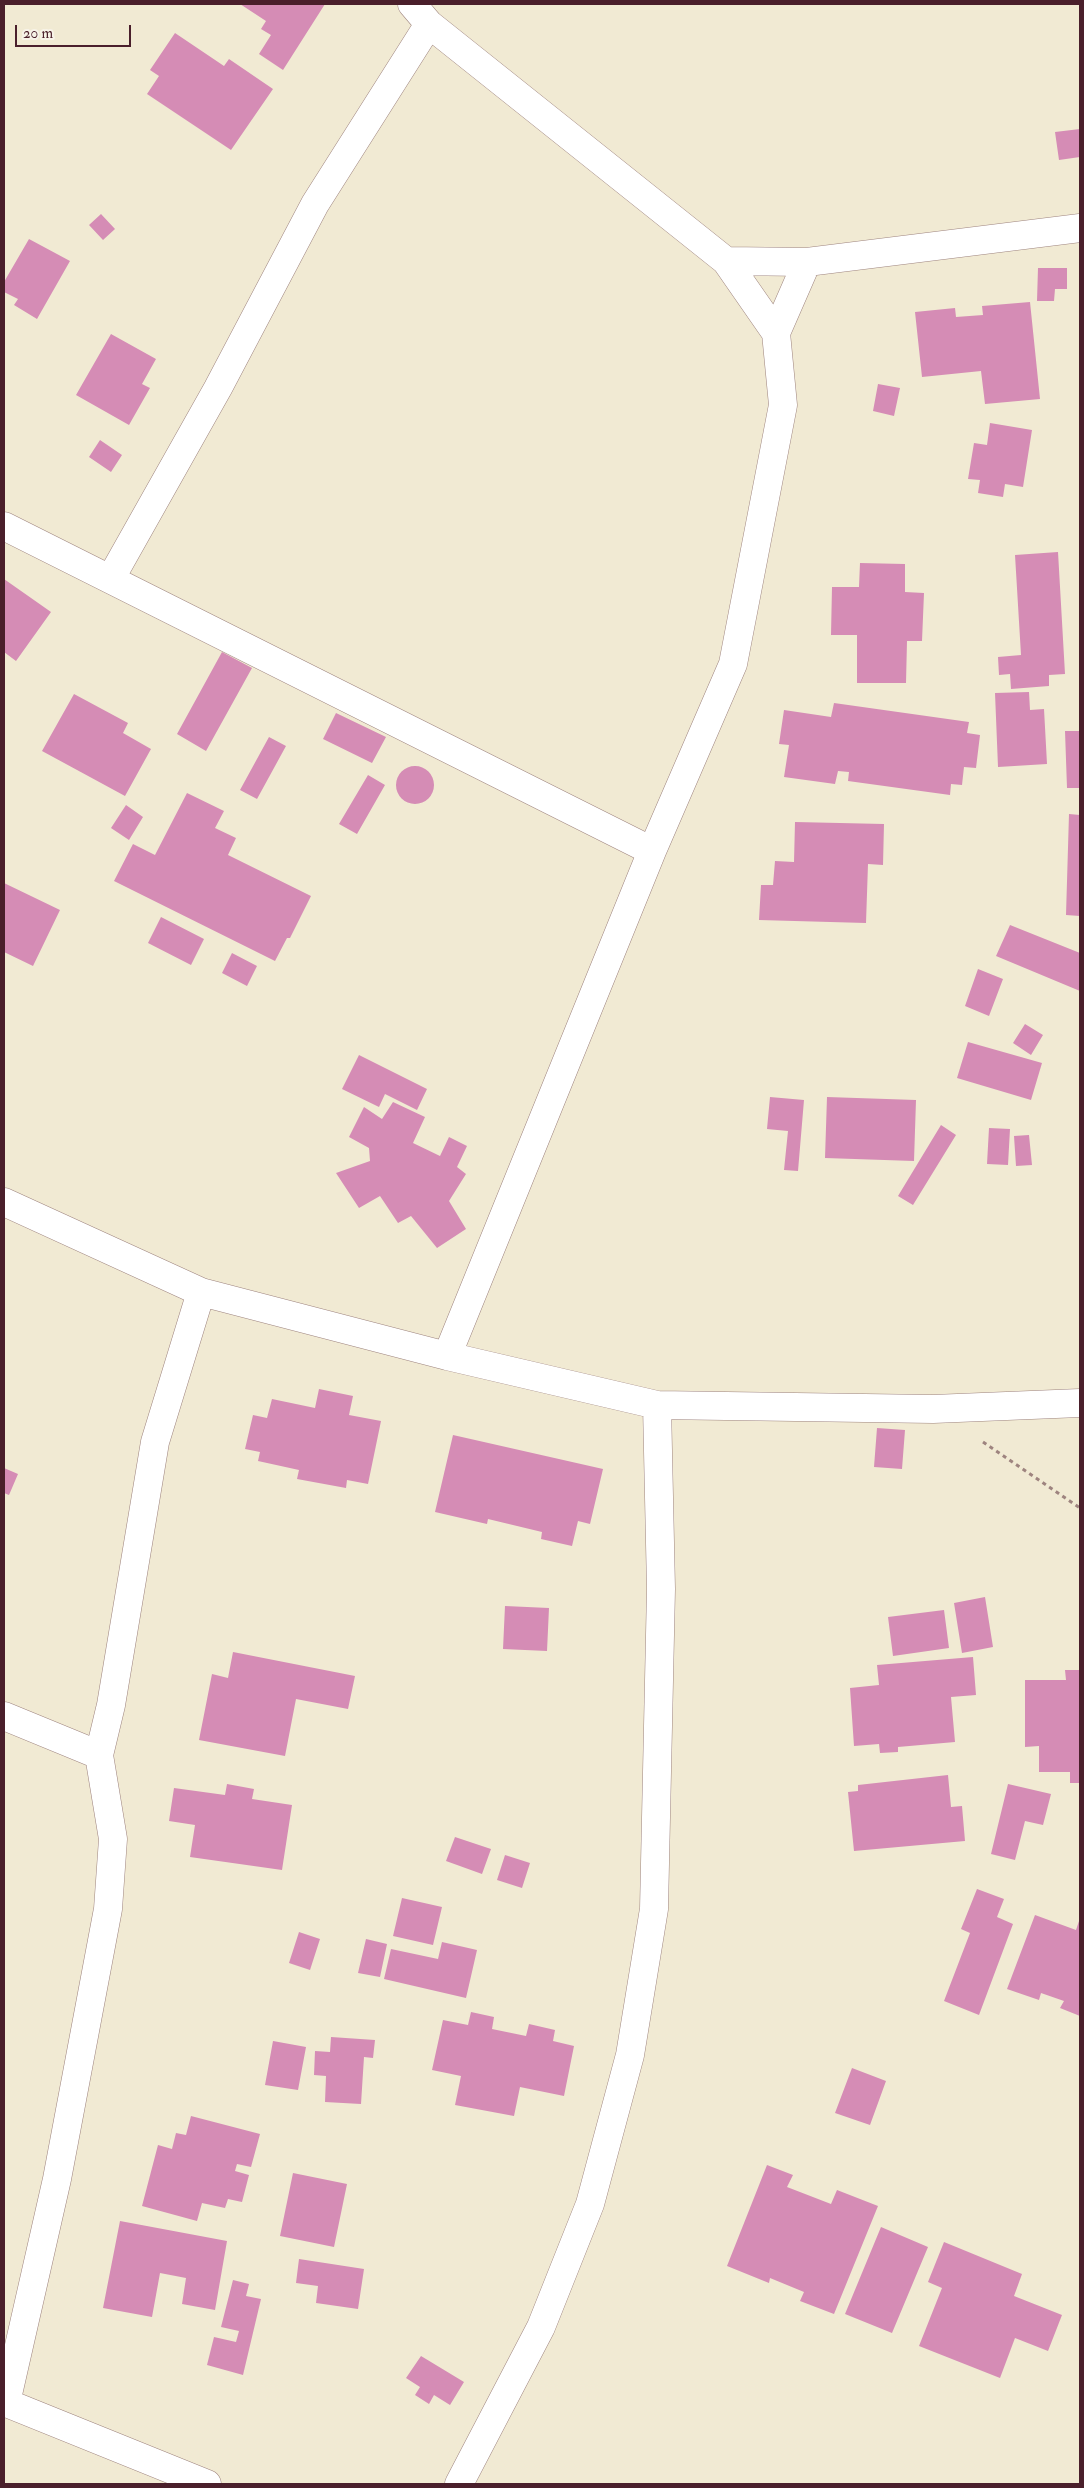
<!DOCTYPE html>
<style>
body{margin:0}
#map{position:relative;width:1084px;height:2488px;overflow:hidden;background:#f1ead3;font-family:"IM FELL Double Pica",serif}
canvas{display:block}
.frame{position:absolute;inset:0;border:5px solid #4a1f2b;pointer-events:none}
.scale{position:absolute;left:15px;top:25px;width:116px;height:22px;box-sizing:border-box;border:2px solid #4a1f2b;border-top:0;padding-left:6px;font-size:15px;line-height:18px;white-space:nowrap;color:#4a1f2b;-webkit-text-stroke:4px #f7f3e8;paint-order:stroke}
</style>
<div id="map">
<canvas width="1084" height="2488"></canvas>
<div class="frame"></div>
<div class="scale">20 m</div>
</div>
<script>
const ctx = document.querySelector('canvas').getContext('2d');
ctx.lineJoin = 'round';
function fillPath(path, color) {
  ctx.fillStyle = color;
  ctx.fill(path, 'evenodd');
}
function stroke(path, color, width, dash) {
  ctx.strokeStyle = color;
  ctx.lineWidth = width;
  ctx.lineCap = dash ? 'butt' : 'round';
  ctx.setLineDash(dash || []);
  ctx.stroke(path);
}
fillPath(new Path2D(`
 M240,4H325L283,70L259,54L271,35L261,29L266,21Z
 M175,33L224,66L229,59L273,89L231,150L147,94L159,76L150,70Z
 M1080,129V157L1059,160L1055,132Z
 M101,214L115,229L103,240L89,225Z
 M29,239L70,261L37,319L14,305L18,299L4,292V282Z
 M1038,268H1067V289H1055L1054,301H1037Z
 M1030,302L1040,399L985,404L981,371L922,377L915,312L955,308L956,317L983,315L982,306Z
 M111,334L156,359L142,384L150,388L129,425L76,395Z
 M878,384L900,388L894,416L873,411Z
 M990,423L1032,430L1023,487L1005,484L1003,497L978,493L980,480L968,479L974,443L987,445Z
 M100,440L122,455L111,472L89,457Z
 M1058,552L1065,674L1049,675V686L1011,689L1010,674L999,675L998,657L1021,655L1015,555Z
 M860,563L905,564V592L924,593L922,641H907L906,683H857V635H831L832,587H859Z
 M4,579L51,612L16,661L4,652Z
 M222,652L252,668L206,751L177,734Z
 M1029,692L1030,710L1044,709L1047,764L998,767L995,693Z
 M74,694L128,723L123,733L151,749L125,796L42,751Z
 M834,703L969,722L967,733L980,735L976,768L964,767L962,785L951,784L950,795L848,781L849,772L838,771L835,784L784,777L789,745L779,744L784,710L831,717Z
 M336,713L386,737L372,763L323,739Z
 M1065,731H1080V788H1067Z
 M269,737L286,746L257,799L240,790Z
 M396 785a19 19 0 1 1 38 0a19 19 0 1 1-38 0Z
 M368,775L385,785L357,834L339,824Z
 M187,793L224,811L215,828L236,838L228,855L311,896L290,938H287L275,961L114,881L133,844L155,855Z
 M126,805L143,817L129,840L111,828Z
 M1069,814L1080,815V916L1066,915Z
 M795,822L884,824L883,865L868,864L866,923L759,920L761,885H773L775,861L794,862Z
 M4,883L60,910L33,966L4,952Z
 M161,917L204,939L191,965L148,943Z
 M1010,925L1080,953V991L996,956Z
 M232,953L257,966L247,986L222,973Z
 M978,969L1003,979L989,1016L965,1006Z
 M1025,1024L1043,1035L1031,1055L1013,1043Z
 M968,1042L1042,1063L1031,1100L957,1078Z
 M359,1055L427,1089L417,1110L385,1094L379,1107L342,1089Z
 M770,1097L804,1100L798,1171L784,1170L788,1131L767,1129Z
 M827,1097L916,1100L914,1161L825,1158Z
 M393,1102L425,1117L413,1143L440,1156L449,1137L467,1146L457,1167L466,1174L449,1201L466,1229L437,1248L411,1216L398,1223L380,1196L359,1208L336,1173L370,1161L369,1148L349,1137L364,1107L382,1119Z
 M941,1125L956,1135L913,1205L898,1196Z
 M989,1128L1010,1129L1008,1165L987,1164Z
 M1029,1135L1032,1165L1016,1166L1014,1136Z
 M319,1389L353,1396L349,1415L381,1421L368,1484L347,1480L346,1488L297,1479L299,1470L258,1461L260,1452L245,1449L253,1415L267,1418L272,1399L315,1408Z
 M877,1428L905,1430L902,1469L874,1467Z
 M453,1435L603,1469L590,1524L578,1521L572,1546L541,1539L542,1532L488,1519L487,1524L435,1512Z
 M4,1468L18,1474L9,1495L4,1493Z
 M985,1597L993,1647L962,1653L954,1603Z
 M505,1606L549,1608L547,1651L503,1649Z
 M944,1610L949,1648L893,1656L888,1617Z
 M233,1652L355,1676L348,1709L296,1699L285,1756L199,1740L212,1674L228,1678Z
 M973,1657L976,1695L951,1697L955,1742L898,1747V1752L880,1753L879,1744L854,1746L850,1688L879,1685L877,1665Z
 M1065,1670H1080V1783H1070V1772H1039V1746L1025,1747V1680H1066Z
 M948,1775L951,1807L962,1806L965,1841L854,1851L848,1792L858,1791V1785Z
 M227,1784L254,1789L252,1799L292,1805L282,1870L190,1857L195,1825L169,1821L174,1788L225,1795Z
 M1008,1784L1051,1794L1043,1825L1025,1821L1015,1860L991,1854Z
 M455,1837L491,1849L482,1874L446,1861Z
 M505,1855L530,1863L522,1888L497,1880Z
 M977,1889L1004,1899L997,1917L1013,1924L979,2015L944,2001L970,1933L961,1929Z
 M402,1898L442,1907L433,1945L393,1936Z
 M1035,1915L1076,1930L1080,1918V2016L1060,2008L1064,2001L1041,1993L1039,2000L1007,1989Z
 M299,1932L320,1939L310,1970L289,1963Z
 M366,1939L387,1944L380,1977L358,1973Z
 M442,1942L477,1950L466,1998L384,1979L391,1949L438,1959Z
 M471,2012L494,2017L492,2029L526,2036L529,2024L555,2030L553,2041L574,2046L564,2096L520,2087L514,2116L455,2105L461,2076L432,2070L443,2020L468,2025Z
 M331,2037L375,2040L373,2058L364,2057L361,2104L325,2102L326,2076L314,2075L315,2051L330,2052Z
 M273,2041L306,2047L298,2090L265,2085Z
 M852,2068L886,2081L870,2125L835,2113Z
 M191,2116L260,2134L251,2167L237,2164L235,2171L249,2175L242,2202L228,2199L225,2208L202,2203L197,2221L142,2206L158,2145L172,2149L176,2133L186,2135Z
 M767,2165L793,2175L787,2187L831,2204L837,2190L878,2206L834,2314L800,2301L804,2292L770,2278L769,2283L727,2266Z
 M293,2173L347,2184L334,2247L280,2236Z
 M120,2221L227,2241L215,2310L182,2304L186,2278L160,2273L152,2317L103,2308Z
 M881,2227L928,2247L892,2333L845,2314Z
 M944,2242L1022,2274L1014,2296L1062,2315L1048,2351L1015,2338L1000,2378L919,2346L942,2288L928,2282Z
 M299,2259L364,2269L358,2309L316,2303L318,2286L296,2283Z
 M233,2280L249,2284L246,2296L261,2299L243,2375L207,2365L214,2337L236,2342L239,2331L221,2327Z
 M421,2356L464,2382L450,2405L434,2395L429,2404L415,2395L420,2387L406,2378Z`), '#d58cb5');
const minor = new Path2D(`
 M412,4L429,24L726,261L776,333L783,405L733,664L652,851L447,1356
 M726,261L807,262L1080,228
 M776,333L807,262
 M4,526L652,851
 M111,578L218,388L315,204L429,24
 M4,1202L201,1292L447,1356L657,1405L933,1409L1080,1403
 M4,1716L99,1755L113,1839L108,1909L57,2179L6,2403
 M99,1755L111,1705L155,1442L201,1292
 M4,2402L207,2484
 M459,2484L541,2327L590,2204L630,2055L654,1909L661,1589L657,1405`);
stroke(minor, '#9e847f', 29);
stroke(new Path2D(`
 M983,1442L1080,1508`), '#9e847f', 3, [4, 4]);
stroke(minor, '#fff', 28);
</script>
